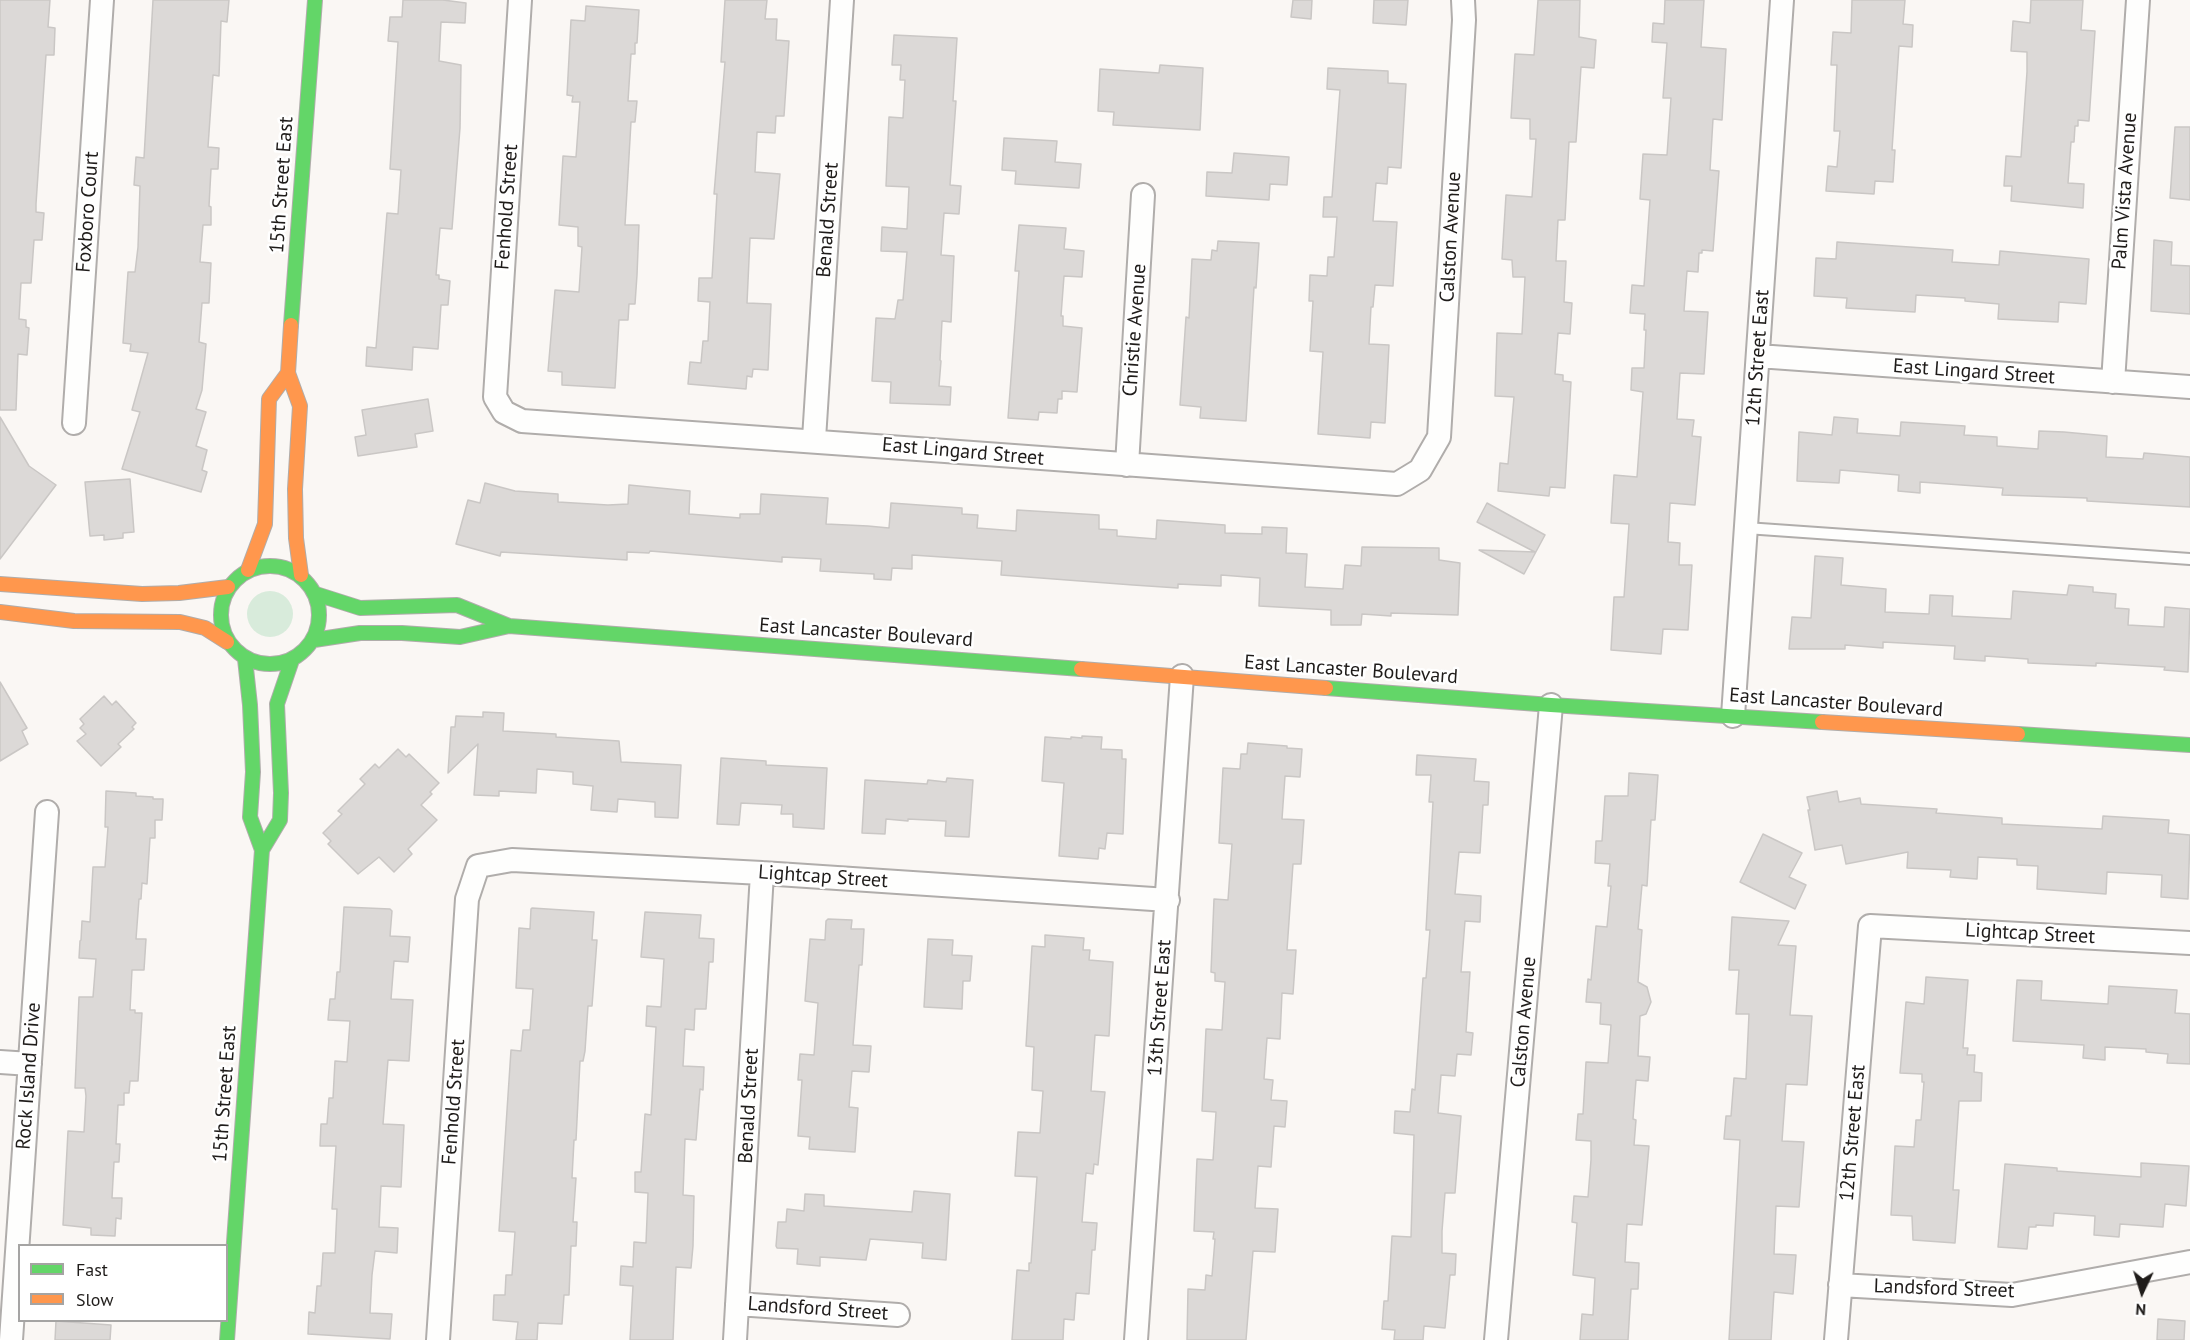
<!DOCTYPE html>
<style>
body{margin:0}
#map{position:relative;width:2190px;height:1340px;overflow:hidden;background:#faf7f4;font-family:"PT Sans",sans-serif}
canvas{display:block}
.legend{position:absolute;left:18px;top:1244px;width:210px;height:78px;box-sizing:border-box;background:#fff;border:2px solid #a5a4a3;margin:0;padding:8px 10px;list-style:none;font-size:18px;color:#1f1c1a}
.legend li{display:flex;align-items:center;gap:12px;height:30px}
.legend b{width:30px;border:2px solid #a5a4a3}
.north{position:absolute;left:2112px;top:1262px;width:60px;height:60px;-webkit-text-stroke:4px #fff;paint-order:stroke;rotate:184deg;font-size:16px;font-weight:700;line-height:24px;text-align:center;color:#1f1c1a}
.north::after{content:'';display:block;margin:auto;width:21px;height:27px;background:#1f1c1a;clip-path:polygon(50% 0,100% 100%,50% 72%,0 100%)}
</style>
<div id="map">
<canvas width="2190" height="1340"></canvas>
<ul class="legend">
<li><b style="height:8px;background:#63d668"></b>Fast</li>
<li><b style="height:8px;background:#ff974d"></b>Slow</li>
</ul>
<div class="north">N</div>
</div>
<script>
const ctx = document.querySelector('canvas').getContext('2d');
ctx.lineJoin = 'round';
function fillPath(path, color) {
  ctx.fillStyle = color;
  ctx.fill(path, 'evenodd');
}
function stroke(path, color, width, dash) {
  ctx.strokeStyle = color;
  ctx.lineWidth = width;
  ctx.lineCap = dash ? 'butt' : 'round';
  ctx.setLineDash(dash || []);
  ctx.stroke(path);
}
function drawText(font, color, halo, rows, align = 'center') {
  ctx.font = font + ' "PT Sans",sans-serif';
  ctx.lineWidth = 5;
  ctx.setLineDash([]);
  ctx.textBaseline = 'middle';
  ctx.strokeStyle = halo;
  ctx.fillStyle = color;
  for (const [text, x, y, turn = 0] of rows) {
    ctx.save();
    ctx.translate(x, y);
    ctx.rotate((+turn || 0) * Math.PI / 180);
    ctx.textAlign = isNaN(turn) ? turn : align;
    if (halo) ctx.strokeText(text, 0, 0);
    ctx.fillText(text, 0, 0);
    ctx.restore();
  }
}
fillPath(new Path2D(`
 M247 614a23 23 0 1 1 46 0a23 23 0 1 1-46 0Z`), '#d8ebdb');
const building = new Path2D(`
 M0,0H50L48,27L55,28L54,55H46L36,204V212L44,213L42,240H34L31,283H21L19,319L26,320V327L29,328L27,355L18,354L16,410H0Z
 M153,0H229L227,22L221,21L219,76L213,75L208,147L219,148L218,169H211L209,206L211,207V225H203L200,262L211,263L209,303H202L199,342L206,344L202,390L196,409L206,412L196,446L207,450L202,470L207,472L201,492L122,469L140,412L132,410L148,353L130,351L131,344L123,343L128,272H135L138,247L140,186L134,185L136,157L144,158Z
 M403,0H443L466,3L465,23L441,22L439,61L461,65L460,128L452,229L440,228L436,275H439V279L450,281L448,305H441L438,349L413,347L412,370L366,366L367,347L376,348L387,213L398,214L401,170L390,169L398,42L388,41L390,17H402Z
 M725,0H767L765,19H777L776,40L789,41L784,116H776L775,133L757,132L755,172L780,174L774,239L750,238L747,303L771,304L768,370L753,369L752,377L747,376L746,389L688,384L690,362L701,363L703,341H708L710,302L698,301L699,278H712L717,194H714L725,62H721Z
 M1293,0H1312L1311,19L1291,17Z
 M1374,0H1408L1406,25L1373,23Z
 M1538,0H1580L1579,37L1596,40L1594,68L1581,67L1576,142H1569L1565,220H1558L1556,261H1566L1564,302L1572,303L1570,334L1558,333L1555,374L1563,375V381L1571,382L1565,488L1550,487L1549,496L1498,491L1500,463L1508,464L1514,397L1495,396L1497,333L1522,334L1525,277H1513L1512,260L1502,259L1506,195L1532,197L1536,139H1530V119L1511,118L1515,54L1534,55Z
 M1665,0H1704L1701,47L1726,49L1722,120L1713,119L1710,170L1719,171L1713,251L1702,250V253H1699L1698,272L1687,271L1684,311L1708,312L1704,374L1680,373L1677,419L1694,420L1692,436L1701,437L1695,505L1670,503L1668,542L1680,543L1679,565H1692L1688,630L1663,629L1661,654L1611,650L1614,597H1624L1629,524L1611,523L1614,475L1637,477L1643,392L1631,390L1632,368H1644L1646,330H1644L1645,314L1630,313L1632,285L1644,286L1650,200L1640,199L1643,154L1667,155L1671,98H1663L1667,43L1652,42L1653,23L1664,24Z
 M1852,0H1905L1903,24L1913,25L1912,47L1899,46L1892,150H1895L1893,182L1875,181L1874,194L1826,191L1828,166L1837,167L1840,131H1834L1837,65H1831L1833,32L1851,33Z
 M2031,0H2083L2081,30L2095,31L2089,121L2078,120V126H2075L2074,142H2071L2068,183L2084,184L2083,208L2011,201L2012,186H2004L2006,156L2021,157L2027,72V52L2011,51L2013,21L2030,23Z
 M586,6L639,10L637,43H635V54H631L628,101H637L635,122H631L625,225H639L637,275L635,304H629L628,320H619L615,388L562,385V372L548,371L555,290L579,292L582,247L578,246V227L559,225L563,156L576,157L580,102H572L573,96L567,95L571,20L585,21Z
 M894,35L957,38L953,101H956L950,185L961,186L959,214L944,213L941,255L954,256L951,322L942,321L940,360L941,361L939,386L951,387L950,405L890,403L891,382L872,381L876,318L895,319L898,300H903L907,252L881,251L882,227L907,229L909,187L886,186L889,117L903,118L905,80H900L901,65H892Z
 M1160,65L1203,68L1200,130L1113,125L1114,112L1098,111L1100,69L1159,73Z
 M1328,68L1388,71V83L1406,84L1401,168L1388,167L1387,184L1376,183L1373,221L1397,222L1393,286L1375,285L1373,307H1371L1369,344L1389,345L1385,423L1371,422L1370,438L1318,434L1323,352L1310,351L1313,301H1309L1310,275L1327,276L1328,257H1334L1337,217H1323L1324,197H1332L1340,90L1327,89Z
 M2175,127H2190V200L2170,198Z
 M1004,138L1057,141L1055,162L1081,164L1079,188L1015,184L1016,171L1002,170Z
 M1234,153L1289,157L1287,185L1270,184L1269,200L1206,196L1207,172L1232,173Z
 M1019,225L1066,228L1064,249L1084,251L1082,277L1064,276L1061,316H1063V326L1082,328L1077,392L1062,391V399H1058L1057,413L1039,412L1038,420L1008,418L1019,271H1015Z
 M2154,240L2172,242L2171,265L2190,266V314L2151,311Z
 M1218,241L1259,243L1256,288L1254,287L1246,421L1200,418L1201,407L1180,405L1186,317L1189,318L1192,259L1211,260L1212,250L1217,251Z
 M1837,242L1953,250L1952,262L1999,265L2000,251L2089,259L2086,304L2059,302L2058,322L1998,319L1999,304L1965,301V298L1916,295L1915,312L1846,308L1847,298L1814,296L1816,258L1836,259Z
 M428,399L433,431L415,434L417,447L358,456L355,437L366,435L362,410Z
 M0,417L29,466L56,485L0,559Z
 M1834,417L1858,419L1857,433L1900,436L1901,422L1965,426L1964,435L1997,437V446L2038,449L2039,431L2064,432L2107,436L2106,457L2143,459L2144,453L2190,457V507L2087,501V498L2002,495L2003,488L1920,482V493L1898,491L1899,475L1840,470L1839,483L1797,481L1799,432L1832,435Z
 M130,479L134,532L123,533V538L104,540V535L90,536L85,482Z
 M485,483L515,491L558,494V502L608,505L628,504L629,485L690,491L689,514L740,518V514H760L761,494L828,498L826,524L868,526L889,528L891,503L962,508V514L978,515L977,528L1016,531L1017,510L1099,515V529L1117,530V536L1156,539L1157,520L1225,525V533L1262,534V527L1287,528L1286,553L1307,554L1305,587L1343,589L1345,565L1361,566L1362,547L1439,548V560L1460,563L1458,615L1391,613V616L1362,614L1361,625H1331V610L1259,606L1260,578L1221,575V586L1178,584V588L1133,585L1001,575L1002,561L912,555V569L892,568L891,580L874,579V574L820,571L821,559L782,557V562L650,551L649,553L627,552V560L501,552L500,556L456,544L468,500L480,503Z
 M1487,503L1545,535L1524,574L1479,550L1535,552L1477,522Z
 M1815,556L1843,558L1841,585L1886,589L1885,612L1929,614L1930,595L1953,596L1952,616L2011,619L2013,591L2067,595L2069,585L2093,587V592L2116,594L2115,608L2129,609L2128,625L2164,627L2165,607L2190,609L2188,672L2164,670L2165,667L2096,663V666L2028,663V659L1985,656V661L1954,659L1955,646L1883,642V648L1845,645V649H1789L1792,617L1811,618Z
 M0,682L27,728L22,731L28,744L0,761Z
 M104,696L112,705L116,701L136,723L132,727L134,729L118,744L121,747L101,766L77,741L86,734L80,728L84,724L80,719Z
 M483,712L504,713L503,731L556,734V737L619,741L621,762L681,765L678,818L655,817V802L618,799L617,812L591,810L593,786L573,784V772L537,769L536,793L499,791V796L474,795L478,744L448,773L451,727H455L456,716L483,717Z
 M1082,736L1102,737L1101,749L1122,750V759H1126L1123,834L1107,833L1105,849L1099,848L1098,859L1059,856L1064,783L1042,781L1045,737L1071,739V737L1082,738Z
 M1248,743L1287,746V748L1302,749L1300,777L1285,776L1282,819L1304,820L1301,864H1293L1287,950H1296L1293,994L1282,993L1280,1039L1267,1038L1264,1079L1273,1080L1271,1100L1287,1101L1285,1127L1274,1126L1271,1167L1258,1166L1255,1208L1278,1209L1275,1252L1253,1251L1246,1340H1187L1188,1289L1205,1290L1206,1275L1212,1276L1215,1239H1213L1214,1232L1194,1231L1197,1159L1213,1160L1216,1112L1202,1111L1206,1029L1222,1030L1225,982L1215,981V973L1211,972L1214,899L1228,900L1232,844L1219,843L1223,768L1240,769L1241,754H1247Z
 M398,749L406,757L409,754L439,783L430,792L432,794L421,805L437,820L408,849L412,854L394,872L379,857L358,874L328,844L331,841L323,833L342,814L338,811L365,784L360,779L375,764L379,768Z
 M1417,755L1476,759L1474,781L1489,782L1488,805H1483L1480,853L1459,852L1455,894L1481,896L1480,922L1465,921L1461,972H1470L1466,1032L1473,1033L1471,1055L1457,1054L1455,1076L1441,1075L1438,1113L1461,1116L1455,1193H1445L1442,1231V1253L1456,1254L1455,1275H1450L1445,1328L1424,1326L1423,1340H1394L1395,1330L1382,1329L1384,1301H1388L1392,1236L1411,1237L1414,1135L1394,1133L1395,1111L1410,1112L1412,1089L1415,1090L1423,978H1426L1430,930H1426L1433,802H1429L1431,775H1416Z
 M721,758L766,761V765L827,768L824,829L793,827V814H781L782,805L741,803L739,825L717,824Z
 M1629,773L1658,775L1655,820H1651L1647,886L1642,885L1638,929L1642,930L1638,982L1647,987L1651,1002L1646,1014L1640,1016L1638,1056L1650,1057L1648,1081L1636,1080L1633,1119L1636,1120L1634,1145L1649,1146L1642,1225L1627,1224L1625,1262L1639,1263L1638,1289H1631L1628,1340H1580L1582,1314L1593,1315L1595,1278L1573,1275L1577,1223L1572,1222L1574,1196L1588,1197L1591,1160V1141L1576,1140L1578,1114H1583L1586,1062L1608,1063L1611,1025L1600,1024L1601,1003L1586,1002L1588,979L1591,980L1596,926L1607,927L1611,886H1608L1610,864L1595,863L1596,841H1602L1605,796H1628Z
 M947,778L973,780L969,837L945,836L946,821L908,819V821L886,819L885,834L862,833L865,780L927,784L928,780L946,782Z
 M106,791L136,793V796L153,797V799H163V802L162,820H155V838H150L147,884L142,883L141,899H139L136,939H146L144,970H132L130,1010H135V1013H142L138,1081H130L129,1093H124V1105H118L116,1144H120L119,1162H114L112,1198H122L121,1219L116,1218L115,1236L91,1235V1228L63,1225L68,1131L84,1132L86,1096L85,1088H75L79,997H93L96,959L79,958L80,941L81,940L82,921L90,922L93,867H105L108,827H105Z
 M1837,791L1839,802L1860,798L1861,804L1937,809L1936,813L2002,818V824L2102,829L2103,816L2169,820L2168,833L2190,835L2188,899L2161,897L2162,875L2107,872L2106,894L2037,889L2038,866L2017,865V859L1978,857L1977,879L1950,877L1951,870L1907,868L1908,852L1846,864L1842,845L1815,850L1808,810H1810L1807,797Z
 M1763,834L1802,853L1789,877L1806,885L1795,909L1740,882Z
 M344,907L390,909L392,911L390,936L410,937L408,962L394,961L391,999L413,1000L409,1061L388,1060L383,1124L404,1125L401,1187L381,1186L379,1227L398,1228L397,1253L375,1251L372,1275L370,1313L392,1314L390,1339L308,1334L309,1312L315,1313L317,1286H321L323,1253H335L337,1209H332L336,1146H320L321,1124H327L329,1098H333L335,1061L347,1062L350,1021L328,1020L330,999H335L337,972H340Z
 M532,908L594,912L592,940H597L592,1006H588L585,1051L583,1061H580L576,1140H574L572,1178H576L573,1222H577L576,1246H571L569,1295H564L562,1324L538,1323L537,1340H516L518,1322L493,1320L494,1295H505L506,1275H512L515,1232L499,1231L511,1050L521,1051L523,1030H530L533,989L516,988L519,928L530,929L531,909Z
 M645,912L701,915L699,938L714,939L713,962H709L706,1009H695L694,1030L685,1029L683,1066L704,1067L703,1090L700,1089L696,1140L685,1139L683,1195L694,1196L693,1246L691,1268L676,1267L673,1340H630L633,1286L620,1285L621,1266L633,1267L634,1242L646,1243L648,1193L635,1192V1172H641L645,1114L651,1115L656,1027L646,1026L647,1006L661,1007L664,959L641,957Z
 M1732,917L1789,921L1778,945L1796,946L1790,1015L1812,1016L1807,1085L1786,1084L1782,1141L1804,1142L1799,1207L1776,1206L1774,1254L1796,1255L1793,1294L1774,1292L1771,1340H1729L1740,1140L1724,1139L1726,1116H1731L1734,1078L1746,1079L1749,1014H1736L1739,970H1729Z
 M828,919L852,920L851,929H864L862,965H859L853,1045L871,1046L869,1072L852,1071L849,1107L858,1108L855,1152L809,1149L810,1137L798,1136L802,1080H798L800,1054L814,1055L818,1003L805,1001L810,939L825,940L826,921Z
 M1045,935L1084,938L1083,950H1090L1089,960L1113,962L1109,1036L1095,1035L1091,1091L1105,1092L1098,1165L1094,1164L1093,1174L1086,1173L1082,1222L1097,1223L1095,1250H1092L1089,1294L1076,1293L1074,1320L1064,1319L1063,1340H1012L1017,1270L1029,1271V1263H1031L1037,1177L1015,1176L1018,1132L1040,1133L1043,1091L1032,1090L1034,1047L1026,1046L1032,946L1045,947Z
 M928,939L953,940L952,955L972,956L970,981H963L962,1009L924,1007Z
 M1926,977L1968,980L1963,1048H1968L1967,1055H1975L1974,1072L1982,1073L1981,1101H1959L1953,1190H1959L1955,1243L1913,1240L1912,1216L1891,1215L1895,1146L1914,1147L1916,1120H1921L1924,1082H1922V1074L1900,1073L1906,1002L1924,1004Z
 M2017,980L2042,981L2041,1000L2108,1004L2109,986L2177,990L2175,1013L2190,1014V1064L2167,1063L2168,1054L2146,1052V1049L2105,1047V1060L2083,1058L2084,1045L2013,1041Z
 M2141,1163L2189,1166L2186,1206L2165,1204L2163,1227L2120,1224L2119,1237L2094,1235L2095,1216L2054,1213L2053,1226L2036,1225V1227H2029L2027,1249L1998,1247L2005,1164L2057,1168V1171L2141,1177Z
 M914,1191L950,1194L946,1260L922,1258L923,1243L870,1239L866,1260L820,1257V1266L797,1264L798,1249L777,1248L776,1246L778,1222H786L787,1209L804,1211L805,1194L824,1195V1206L912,1212Z
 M2158,1319L2185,1321L2184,1340H2157Z
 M56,1321L111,1325L110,1340H55Z`);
fillPath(building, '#dcd9d7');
stroke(building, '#cac7c5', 1.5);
const lane = new Path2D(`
 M1746,528L2190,559`);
const street = new Path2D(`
 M520,0L495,397L504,412L522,421C814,440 1105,464 1397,484L1420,470L1439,437L1464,20L1463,0
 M1758,356L2190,387
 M2113,382L2138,0
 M74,423L102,0
 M814,439L842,0
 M1127,465L1143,195
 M1733,716L1782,0
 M0,1062L30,1064
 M1840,1285L2012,1295L2190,1262
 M737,1304L898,1315
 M11,1340L47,812
 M438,1340L467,899L478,866L512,860L762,873L1168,900
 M735,1340L762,873
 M1136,1340L1182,676
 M1496,1340L1551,705
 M1836,1340L1870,926L2190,943`);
const fast = new Path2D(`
 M291,325L315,0
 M221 615a49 49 0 1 1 98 0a49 49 0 1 1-98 0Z
 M316,594L360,608L457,605L509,626
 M314,640L360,633H402L460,637L509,626L1081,669
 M1326,688L1551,705L1822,722
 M2018,734L2190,745
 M262,850L280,820L281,793L277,704L292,660
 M227,1340L262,850L250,817L253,772L250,705L245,659`);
const slow = new Path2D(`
 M291,325L288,373L300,406L295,489L296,538L301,575
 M248,570L265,524L269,399L288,373
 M0,584L142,594L179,593L228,587
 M0,612L74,621L180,622L205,628L227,642
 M1081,669L1326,688
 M1822,722L2018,734`);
stroke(lane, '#b0adab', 14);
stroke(street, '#b0adab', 26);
stroke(fast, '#b0adab', 16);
stroke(slow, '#b0adab', 16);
stroke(lane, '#fefefd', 10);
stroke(street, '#fefefd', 22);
stroke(fast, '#63d668', 14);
stroke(slow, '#ff974d', 14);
drawText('20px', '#1f1c1a', '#fff', [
 ["15th Street East",282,185,-86],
 ["Palm Vista Avenue",2125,191,-86],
 ["Fenhold Street",507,207,-86],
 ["Foxboro Court",88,212,-86],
 ["Benald Street",828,220,-86],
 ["Calston Avenue",1451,237,-87],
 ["Christie Avenue",1135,330,-86],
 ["12th Street East",1758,358,-86],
 ["East Lingard Street",1974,372,4],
 ["East Lingard Street",963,452,5],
 ["East Lancaster Boulevard",866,633,4],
 ["East Lancaster Boulevard",1351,670,4],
 ["East Lancaster Boulevard",1836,703,4],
 ["Lightcap Street",823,877,4],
 ["Lightcap Street",2030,934,3],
 ["13th Street East",1160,1008,-86],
 ["Calston Avenue",1524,1022,-85],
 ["Rock Island Drive",29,1076,-86],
 ["15th Street East",225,1094,-86],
 ["Fenhold Street",454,1102,-86],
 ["Benald Street",749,1106,-87],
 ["12th Street East",1853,1133,-85],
 ["Landsford Street",1944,1289,2],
 ["Landsford Street",818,1309,4]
]);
</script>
